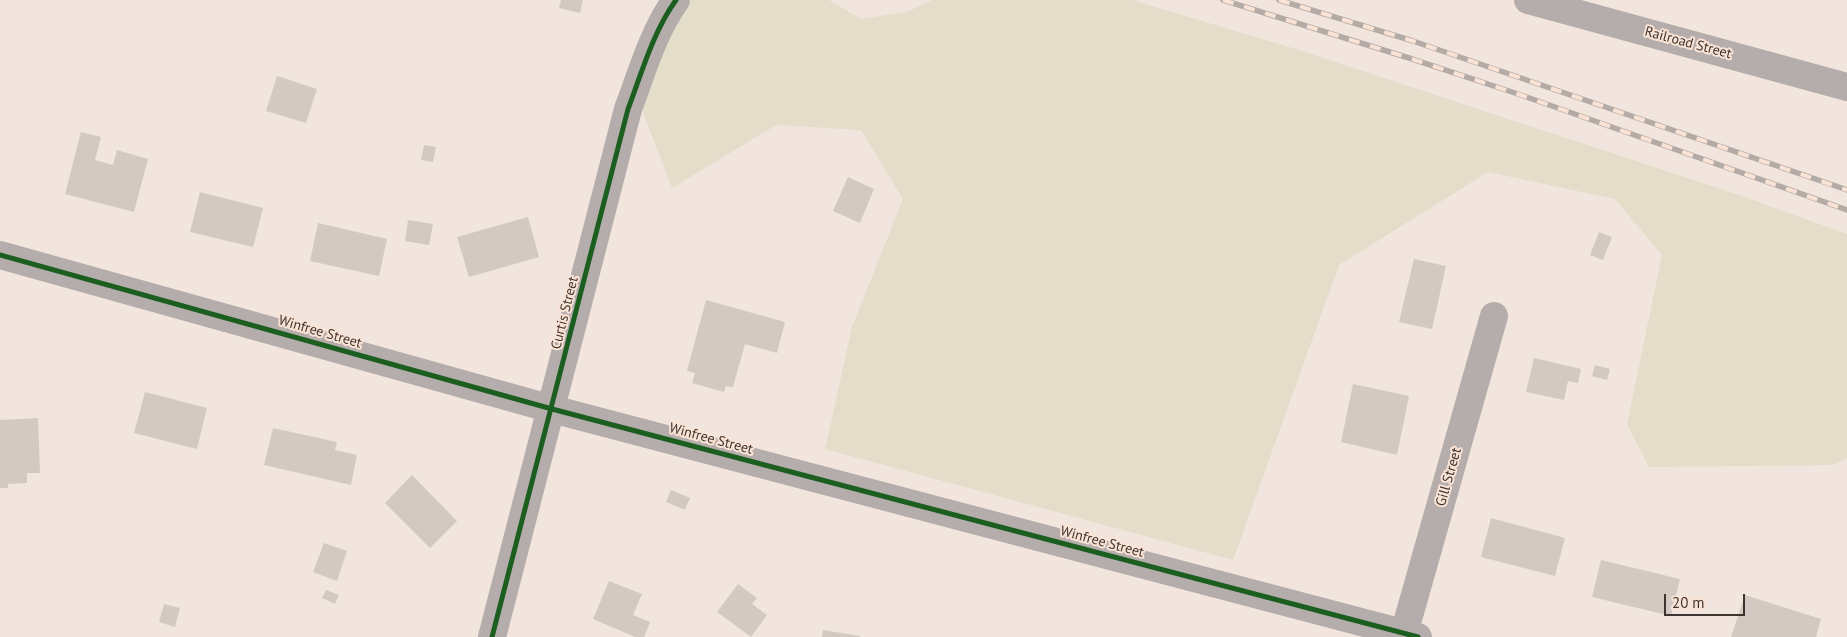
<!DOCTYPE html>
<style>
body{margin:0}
#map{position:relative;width:1847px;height:637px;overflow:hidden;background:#f2e5dd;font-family:"PT Sans",sans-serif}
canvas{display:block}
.scale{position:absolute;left:1664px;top:594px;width:81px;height:22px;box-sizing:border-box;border:2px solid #3d342f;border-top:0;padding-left:6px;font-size:15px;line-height:18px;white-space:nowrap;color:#3d342f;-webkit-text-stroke:4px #fae3d5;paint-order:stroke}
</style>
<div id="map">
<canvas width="1847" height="637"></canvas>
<div class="scale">20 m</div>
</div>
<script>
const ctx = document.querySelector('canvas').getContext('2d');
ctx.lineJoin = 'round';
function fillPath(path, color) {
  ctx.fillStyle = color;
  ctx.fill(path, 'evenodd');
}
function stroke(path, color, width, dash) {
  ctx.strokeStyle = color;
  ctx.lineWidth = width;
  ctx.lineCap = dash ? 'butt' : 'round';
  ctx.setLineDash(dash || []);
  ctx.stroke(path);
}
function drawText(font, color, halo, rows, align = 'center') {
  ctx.font = font + ' "PT Sans",sans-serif';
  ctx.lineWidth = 4;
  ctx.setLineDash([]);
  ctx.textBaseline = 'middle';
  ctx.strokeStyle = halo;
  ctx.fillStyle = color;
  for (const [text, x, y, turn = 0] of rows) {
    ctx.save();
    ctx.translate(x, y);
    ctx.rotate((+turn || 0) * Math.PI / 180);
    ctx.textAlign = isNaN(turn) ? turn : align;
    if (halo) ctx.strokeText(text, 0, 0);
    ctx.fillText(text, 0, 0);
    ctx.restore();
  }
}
fillPath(new Path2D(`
 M692,0H829L861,19L907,12L932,0H1132L1299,50L1739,195L1847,234V458L1832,465L1649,467L1627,424L1662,255L1615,199L1488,172L1339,265L1233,560L825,449L852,327L903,199L861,130L776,125L672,188L642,110C653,80 667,20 692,0Z`), '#e3ddc9');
fillPath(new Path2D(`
 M561,0H583L580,13L559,8Z
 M277,76L317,89L306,123L266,111Z
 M81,132L101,137L95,160L113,165L117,150L148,159L134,212L65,194Z
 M424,145L436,147L433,162L421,160Z
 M848,177L874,189L860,223L833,211Z
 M200,192L263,208L253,247L190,232Z
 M528,217L539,257L469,277L457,237Z
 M408,220L433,224L429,245L405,241Z
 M318,223L387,239L379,276L310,261Z
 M1599,232L1612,237L1603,260L1590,255Z
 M1414,259L1446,266L1432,329L1399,322Z
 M706,300L785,322L777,353L745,344L733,387L726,386L724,392L692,383L695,373L687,371Z
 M1534,358L1581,369L1578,383L1568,381L1564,400L1526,392Z
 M1595,365L1610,369L1607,380L1592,376Z
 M1353,384L1409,396L1397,455L1341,442Z
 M145,392L207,408L197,449L134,433Z
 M38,418L40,473H27V483L8,484V488H0V420Z
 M273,428L337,442L335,450L357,455L351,485L264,465Z
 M412,475L457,521L430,548L385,503Z
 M671,490L690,498L685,510L666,502Z
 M1491,518L1565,538L1555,576L1481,557Z
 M324,543L347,551L337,581L313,572Z
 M1601,560L1680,579L1671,616L1592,597Z
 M609,581L642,594L633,615L650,622L644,637H635L593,619Z
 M738,584L757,598L752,604L767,615L751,637L717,612Z
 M326,590L339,595L335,604L322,598Z
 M1745,595L1821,619L1816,637H1731Z
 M164,604L180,608L175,627L159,622Z
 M823,630L860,636V637H822Z`), '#d2cac2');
stroke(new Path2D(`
 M1528,0L1847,87
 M0,255L552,409L1418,637
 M1403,637L1494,316`), '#b5adab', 28);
stroke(new Path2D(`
 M492,637L628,109C642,72 653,32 676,0`), '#b5adab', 28);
const rail = new Path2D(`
 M1223,0L1409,58L1518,94L1847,210
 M1279,0L1413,41L1847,190`);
stroke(rail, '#b4aba7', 5.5);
stroke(rail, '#fae3d5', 4, [11]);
stroke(new Path2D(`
 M0,255L552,409L1418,637
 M492,637L628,109C642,72 653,32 676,0`), '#1b5e20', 5);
drawText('14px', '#3d342f', '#fae3d5', [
 ["Railroad Street",1688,43,15],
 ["Curtis Street",565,313,-76],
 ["Winfree Street",320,332,16],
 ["Winfree Street",711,439,15],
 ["Gill Street",1449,477,-74],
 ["Winfree Street",1102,542,15]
]);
</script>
